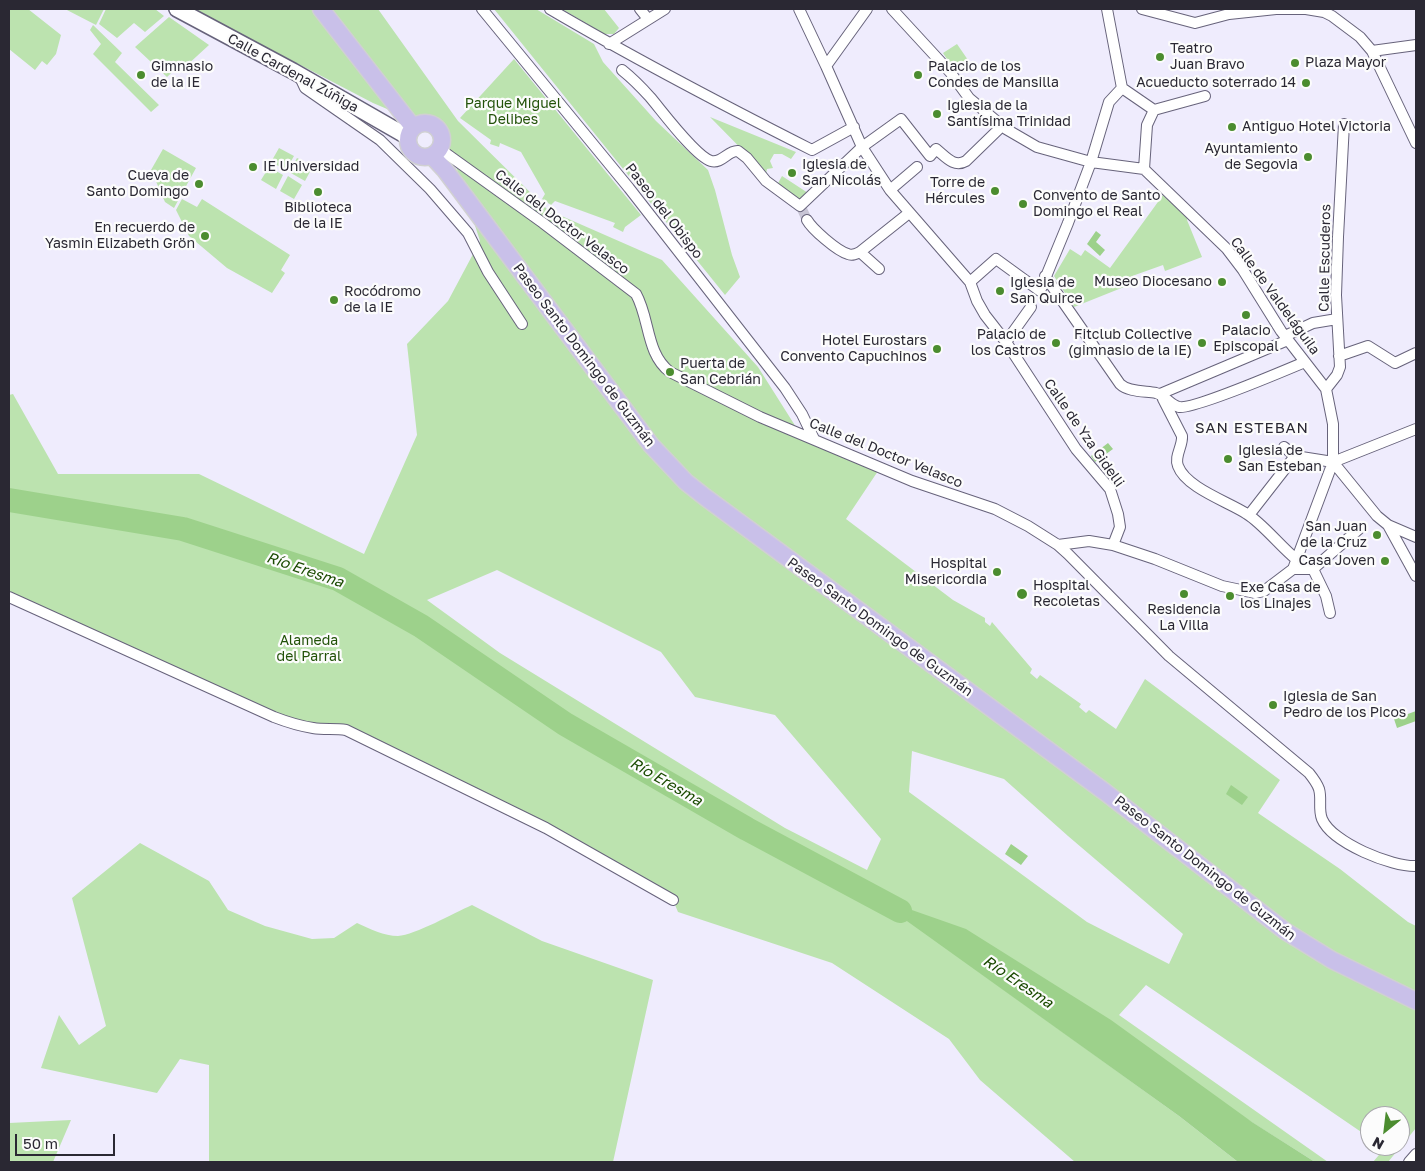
<!DOCTYPE html>
<meta charset="utf-8">
<style>
body{margin:0}
#map{position:relative;width:1425px;height:1171px;overflow:hidden;background:#efecfd;font-family:"Golos Text",sans-serif}
canvas{display:block}
.frame{position:absolute;inset:0;border:10px solid #2a2833;pointer-events:none}
.north{position:absolute;left:1360px;top:1106px;width:50px;height:50px;box-sizing:border-box;background:#fcfcfc;border:1px solid #a8a7ac;border-radius:50%;rotate:209deg;font-size:14px;font-weight:700;line-height:20px;text-align:center;color:#2a2833}
.north::after{content:'';display:block;margin:auto;width:18px;height:22px;background:#4b8c2f;clip-path:polygon(50% 0,100% 100%,50% 72%,0 100%)}
.scale{position:absolute;left:15px;top:1134px;width:100px;height:22px;box-sizing:border-box;border:2px solid #2a2833;border-top:0;padding-left:6px;font-size:15px;line-height:18px;white-space:nowrap;color:#2a2833;-webkit-text-stroke:4px #fcfcfc;paint-order:stroke}
</style>
<div id="map">
<canvas width="1425" height="1171"></canvas>
<div class="frame"></div>
<div class="north">N</div>
<div class="scale">50 m</div>
</div>
<script>
const ctx = document.querySelector('canvas').getContext('2d');
ctx.lineJoin = 'round';
function fillPath(path, color) {
  ctx.fillStyle = color;
  ctx.fill(path, 'evenodd');
}
function stroke(path, color, width, dash) {
  ctx.strokeStyle = color;
  ctx.lineWidth = width;
  ctx.lineCap = dash ? 'butt' : 'round';
  ctx.setLineDash(dash || []);
  ctx.stroke(path);
}
function drawText(font, color, halo, rows, align = 'center') {
  ctx.font = font + ' "Golos Text",sans-serif';
  ctx.lineWidth = 4.5;
  ctx.setLineDash([]);
  ctx.textBaseline = 'middle';
  ctx.strokeStyle = halo;
  ctx.fillStyle = color;
  for (const [text, x, y, turn = 0] of rows) {
    ctx.save();
    ctx.translate(x, y);
    ctx.rotate((+turn || 0) * Math.PI / 180);
    ctx.textAlign = isNaN(turn) ? turn : align;
    if (halo) ctx.strokeText(text, 0, 0);
    ctx.fillText(text, 0, 0);
    ctx.restore();
  }
}
fillPath(new Path2D(`
 M9,9H28L61,35L56,54L47,65L42,61L35,70L9,49Z
 M65,9H104L96,25Z
 M106,9H155L164,16L145,32L134,23L117,38L99,24Z
 M193,9H378L458,121L548,210L662,260L758,367L801,435L878,471L846,519L953,600L985,618V622L990,626L992,622L1032,669L1030,673L1037,679L1040,675L1081,704L1079,707L1086,713L1089,710L1116,729L1145,679L1280,780L1258,813L1340,869L1408,922L1416,926V1128L1388,1162H1373L1384,1149L1381,1146H1400V1116H1370V1138L1146,985L1119,1015L1328,1162H1315L1250,1121L874,896L1179,1116L1238,1162H1075L980,1080L949,1039L832,963L678,912L673,900L626,873L346,731L295,725L9,597V395L13,394L58,474H199L364,554L417,435L407,344L448,301L480,241L451,151L413,120L373,103ZM497,570L661,652L695,697L775,715L881,839L867,870L785,828L500,653L427,600ZM912,751L1004,779L1068,836L1183,934L1169,964L1087,922L909,792Z
 M494,9H536L594,44L603,62L656,121L708,170L715,190L732,255L740,277L725,295Z
 M562,9H604L619,28L614,34H604Z
 M169,17L209,45L185,67L181,64L167,77L135,47Z
 M93,25L122,53L115,62L159,105L151,112L93,54L101,44L90,30Z
 M957,44L968,60L954,70L943,53Z
 M514,59L641,215L625,227L623,232L613,227L615,223L555,201L551,205L542,199L545,194L521,152L500,143L499,147L490,144L491,140L460,118Z
 M710,117L796,152L791,159L782,154H774L770,161L773,168L767,169L766,174Z
 M279,148L294,156L286,170L271,162Z
 M163,149L196,168L174,208L165,202L151,170Z
 M297,158L313,166L305,181L289,172Z
 M269,167L283,175L276,189L261,180Z
 M288,176L302,185L294,199L280,191Z
 M782,176L808,193L801,200L777,185Z
 M1163,195L1188,218L1187,220L1202,257L1165,271L1163,265L1121,280L1124,287L1074,307L1054,276L1070,249L1081,256L1085,250L1110,268Z
 M182,199L197,207L202,199L290,255L281,270L285,273L272,293L227,268L189,236L176,210Z
 M140,843L209,881L228,910L265,926L312,939L334,938L357,923C370,929 384,936 398,936C415,935 454,913 472,905L542,941L653,980L613,1162H209V1065L180,1059L157,1093L41,1068L59,1015L79,1045L106,1026L72,898Z
 M71,1120L53,1162H9V1123Z`), '#bce3af');
fillPath(new Path2D(`
 M1096,231L1101,235L1096,242L1105,250L1100,256L1087,244Z
 M1108,443L1113,449L1095,462L1091,456Z
 M1416,711V721L1397,728L1394,719Z
 M1231,785L1248,797L1242,805L1226,794Z
 M1011,844L1028,856L1021,865L1005,854Z
 M872,896L966,929L1111,1020L1252,1122L1315,1162H1238L1179,1116Z`), '#9dd18b');
stroke(new Path2D(`
 M9,500L183,529L338,579L421,626L565,724L747,829L900,911`), '#9dd18b', 24);
stroke(new Path2D(`
 M802,209L807,220`), '#c8c5d5', 10, [10, 5]);
const street = new Path2D(`
 M482,9L629,188L785,388L802,414L814,439
 M550,9C635,59 723,105 812,150L854,127
 M640,9L648,19
 M799,9L826,66L862,147L890,190L970,282L977,301L985,315L1006,342L1076,449L1110,489L1118,514L1120,527L1113,545
 M892,9L950,72L969,98L1006,129L1037,147L1091,162L1144,169
 M1142,9L1195,23L1229,14L1276,9H1306L1324,12L1332,16L1360,37L1372,51L1416,143
 M609,44L665,9
 M1372,51L1416,45
 M826,66L867,9
 M622,70C632,78 641,87 650,97C662,111 695,156 711,161C722,164 728,150 738,151L747,158L766,181L800,206L862,147L901,119L930,156L936,149C946,157 954,168 966,161L1002,126
 M299,75L305,88L380,140L430,189L468,233L488,272L522,324
 M1122,88L1154,110L1205,96
 M440,149L543,223L636,294C650,319 646,354 670,372L760,417L912,481L995,509L1028,526L1058,545L1068,554L1169,656L1309,773C1313,778 1317,783 1319,789C1322,799 1318,809 1322,819C1332,843 1392,867 1416,866
 M890,190L917,167
 M807,220C812,229 837,251 848,254C852,256 856,254 860,252L909,213
 M860,252L879,269
 M1045,276L1120,384C1128,392 1145,391 1156,393C1165,395 1170,405 1179,407C1192,410 1286,370 1305,362
 M970,282L996,259L1040,291L1068,223L1091,162L1109,102L1122,88L1107,9
 M1285,336L1313,323L1337,319
 M1006,342L1031,307
 M1339,356L1368,346L1395,363L1416,353
 M1326,389L1337,375L1340,367L1336,295L1338,237L1344,124
 M1160,394L1288,340
 M1163,399L1182,436C1183,446 1174,456 1178,466C1186,488 1229,502 1247,514C1262,523 1281,547 1296,559
 M1284,447L1295,456L1333,462L1377,516L1388,525L1416,576
 M1333,462L1416,429
 M1249,515L1295,456
 M1388,525L1416,537
 M1058,545L1089,541L1113,545L1155,559L1222,586L1255,593L1264,591L1293,569L1333,462V424L1326,389L1281,331L1243,270L1227,249L1144,169L1147,125L1154,110
 M1293,569H1313L1359,529
 M1313,569L1326,596L1330,613
 M9,597L274,717C287,722 300,726 313,728C324,730 335,728 346,730L546,828L673,900
 M1409,1162L1416,1154`);
const secondary = new Path2D(`
 M177,9L293,71L408,137`);
const primary = new Path2D(`
 M321,9L413,127
 M408 140a17 17 0 1 1 34 0a17 17 0 1 1-34 0Z
 M432,156L445,170L651,445L686,482L705,497L1105,792L1285,931L1332,960L1416,1001`);
stroke(street, '#67637b', 12);
stroke(secondary, '#67637b', 18);
stroke(primary, '#d0d0d2', 19);
stroke(street, '#fff', 10);
stroke(secondary, '#fff', 15);
stroke(primary, '#c9c0e9', 16);
for (const [x, y, r, color] of [
 [1160,57,5,"#4b8c2f"],
 [1295,63,5,"#4b8c2f"],
 [141,75,5,"#4b8c2f"],
 [918,75,5,"#4b8c2f"],
 [1306,83,5,"#4b8c2f"],
 [937,114,5,"#4b8c2f"],
 [1232,127,5,"#4b8c2f"],
 [1308,157,5,"#4b8c2f"],
 [253,167,5,"#4b8c2f"],
 [792,173,5,"#4b8c2f"],
 [199,184,5,"#4b8c2f"],
 [995,191,5,"#4b8c2f"],
 [318,192,5,"#4b8c2f"],
 [1023,204,5,"#4b8c2f"],
 [205,236,5,"#4b8c2f"],
 [1222,282,5,"#4b8c2f"],
 [1000,291,5,"#4b8c2f"],
 [334,300,5,"#4b8c2f"],
 [1246,315,5,"#4b8c2f"],
 [1056,343,5,"#4b8c2f"],
 [1202,343,5,"#4b8c2f"],
 [937,349,5,"#4b8c2f"],
 [670,372,5,"#4b8c2f"],
 [1228,459,5,"#4b8c2f"],
 [1377,535,5,"#4b8c2f"],
 [1385,561,5,"#4b8c2f"],
 [997,572,5,"#4b8c2f"],
 [1022,594,6,"#4b8c2f"],
 [1184,594,5,"#4b8c2f"],
 [1230,596,5,"#4b8c2f"],
 [1273,705,5,"#4b8c2f"]
]) {
  const dot = new Path2D();
  dot.arc(x, y, r, 0, 2 * Math.PI);
  ctx.fillStyle = color;
  ctx.fill(dot);
  stroke(dot, '#fcfcfc', 2);
}
drawText('14px', '#2a2833', '#fcfcfc', [
 ["Teatro",1170,49],
 ["Juan Bravo",1170,65],
 ["Plaza Mayor",1305,63],
 ["Gimnasio",151,67],
 ["de la IE",151,83],
 ["Palacio de los",928,67],
 ["Condes de Mansilla",928,83],
 ["Acueducto soterrado 14",1296,83,"right"],
 ["Iglesia de la",947,106],
 ["Santísima Trinidad",947,122],
 ["Antiguo Hotel Victoria",1242,127],
 ["Ayuntamiento",1298,149,"right"],
 ["de Segovia",1298,165,"right"],
 ["Iglesia de",802,165],
 ["San Nicolás",802,181],
 ["IE Universidad",263,167],
 ["Cueva de",189,176,"right"],
 ["Santo Domingo",189,192,"right"],
 ["Torre de",985,183,"right"],
 ["Hércules",985,199,"right"],
 ["Convento de Santo",1033,196],
 ["Domingo el Real",1033,212],
 ["Biblioteca",318,208,"center"],
 ["de la IE",318,224,"center"],
 ["En recuerdo de",195,228,"right"],
 ["Yasmin Elizabeth Grön",195,244,"right"],
 ["Museo Diocesano",1212,282,"right"],
 ["Iglesia de",1010,283],
 ["San Quirce",1010,299],
 ["Rocódromo",344,292],
 ["de la IE",344,308],
 ["Palacio",1246,331,"center"],
 ["Episcopal",1246,347,"center"],
 ["Palacio de",1046,335,"right"],
 ["los Castros",1046,351,"right"],
 ["Fitclub Collective",1192,335,"right"],
 ["(gimnasio de la IE)",1192,351,"right"],
 ["Hotel Eurostars",927,341,"right"],
 ["Convento Capuchinos",927,357,"right"],
 ["Puerta de",680,364],
 ["San Cebrián",680,380],
 ["Iglesia de",1238,451],
 ["San Esteban",1238,467],
 ["San Juan",1367,527,"right"],
 ["de la Cruz",1367,543,"right"],
 ["Casa Joven",1375,561,"right"],
 ["Hospital",987,564,"right"],
 ["Misericordia",987,580,"right"],
 ["Hospital",1033,586],
 ["Recoletas",1033,602],
 ["Exe Casa de",1240,588],
 ["los Linajes",1240,604],
 ["Residencia",1184,610,"center"],
 ["La Villa",1184,626,"center"],
 ["Iglesia de San",1283,697],
 ["Pedro de los Picos",1283,713]
], 'left');
drawText('14px', '#2a2833', '#fcfcfc', [
 ["Calle Cardenal Zúñiga",293,73,29],
 ["Paseo del Obispo",664,211,52],
 ["Calle del Doctor Velasco",562,222,37],
 ["Calle Escuderos",1325,258,-89],
 ["Calle de Valdeláguila",1275,296,54],
 ["Paseo Santo Domingo de Guzmán",584,355,53],
 ["Calle de Yza Gidelli",1084,433,55],
 ["Calle del Doctor Velasco",886,453,22],
 ["Paseo Santo Domingo de Guzmán",880,627,36],
 ["Paseo Santo Domingo de Guzmán",1205,868,38]
]);
drawText('14px', '#225209', '#fcfcfc', [
 ["Parque Miguel",513,104],
 ["Delibes",513,120],
 ["Alameda",309,641],
 ["del Parral",309,657]
]);
ctx.letterSpacing = '1px';
drawText('15px', '#2a2833', '#fcfcfc', [
 ["SAN ESTEBAN",1252,428]
]);
ctx.letterSpacing = '0px';
drawText('italic 15px', '#1a4a00', '#fcfcfc', [
 ["Río Eresma",305,570,19],
 ["Río Eresma",666,782,30],
 ["Río Eresma",1018,982,34]
]);
</script>
